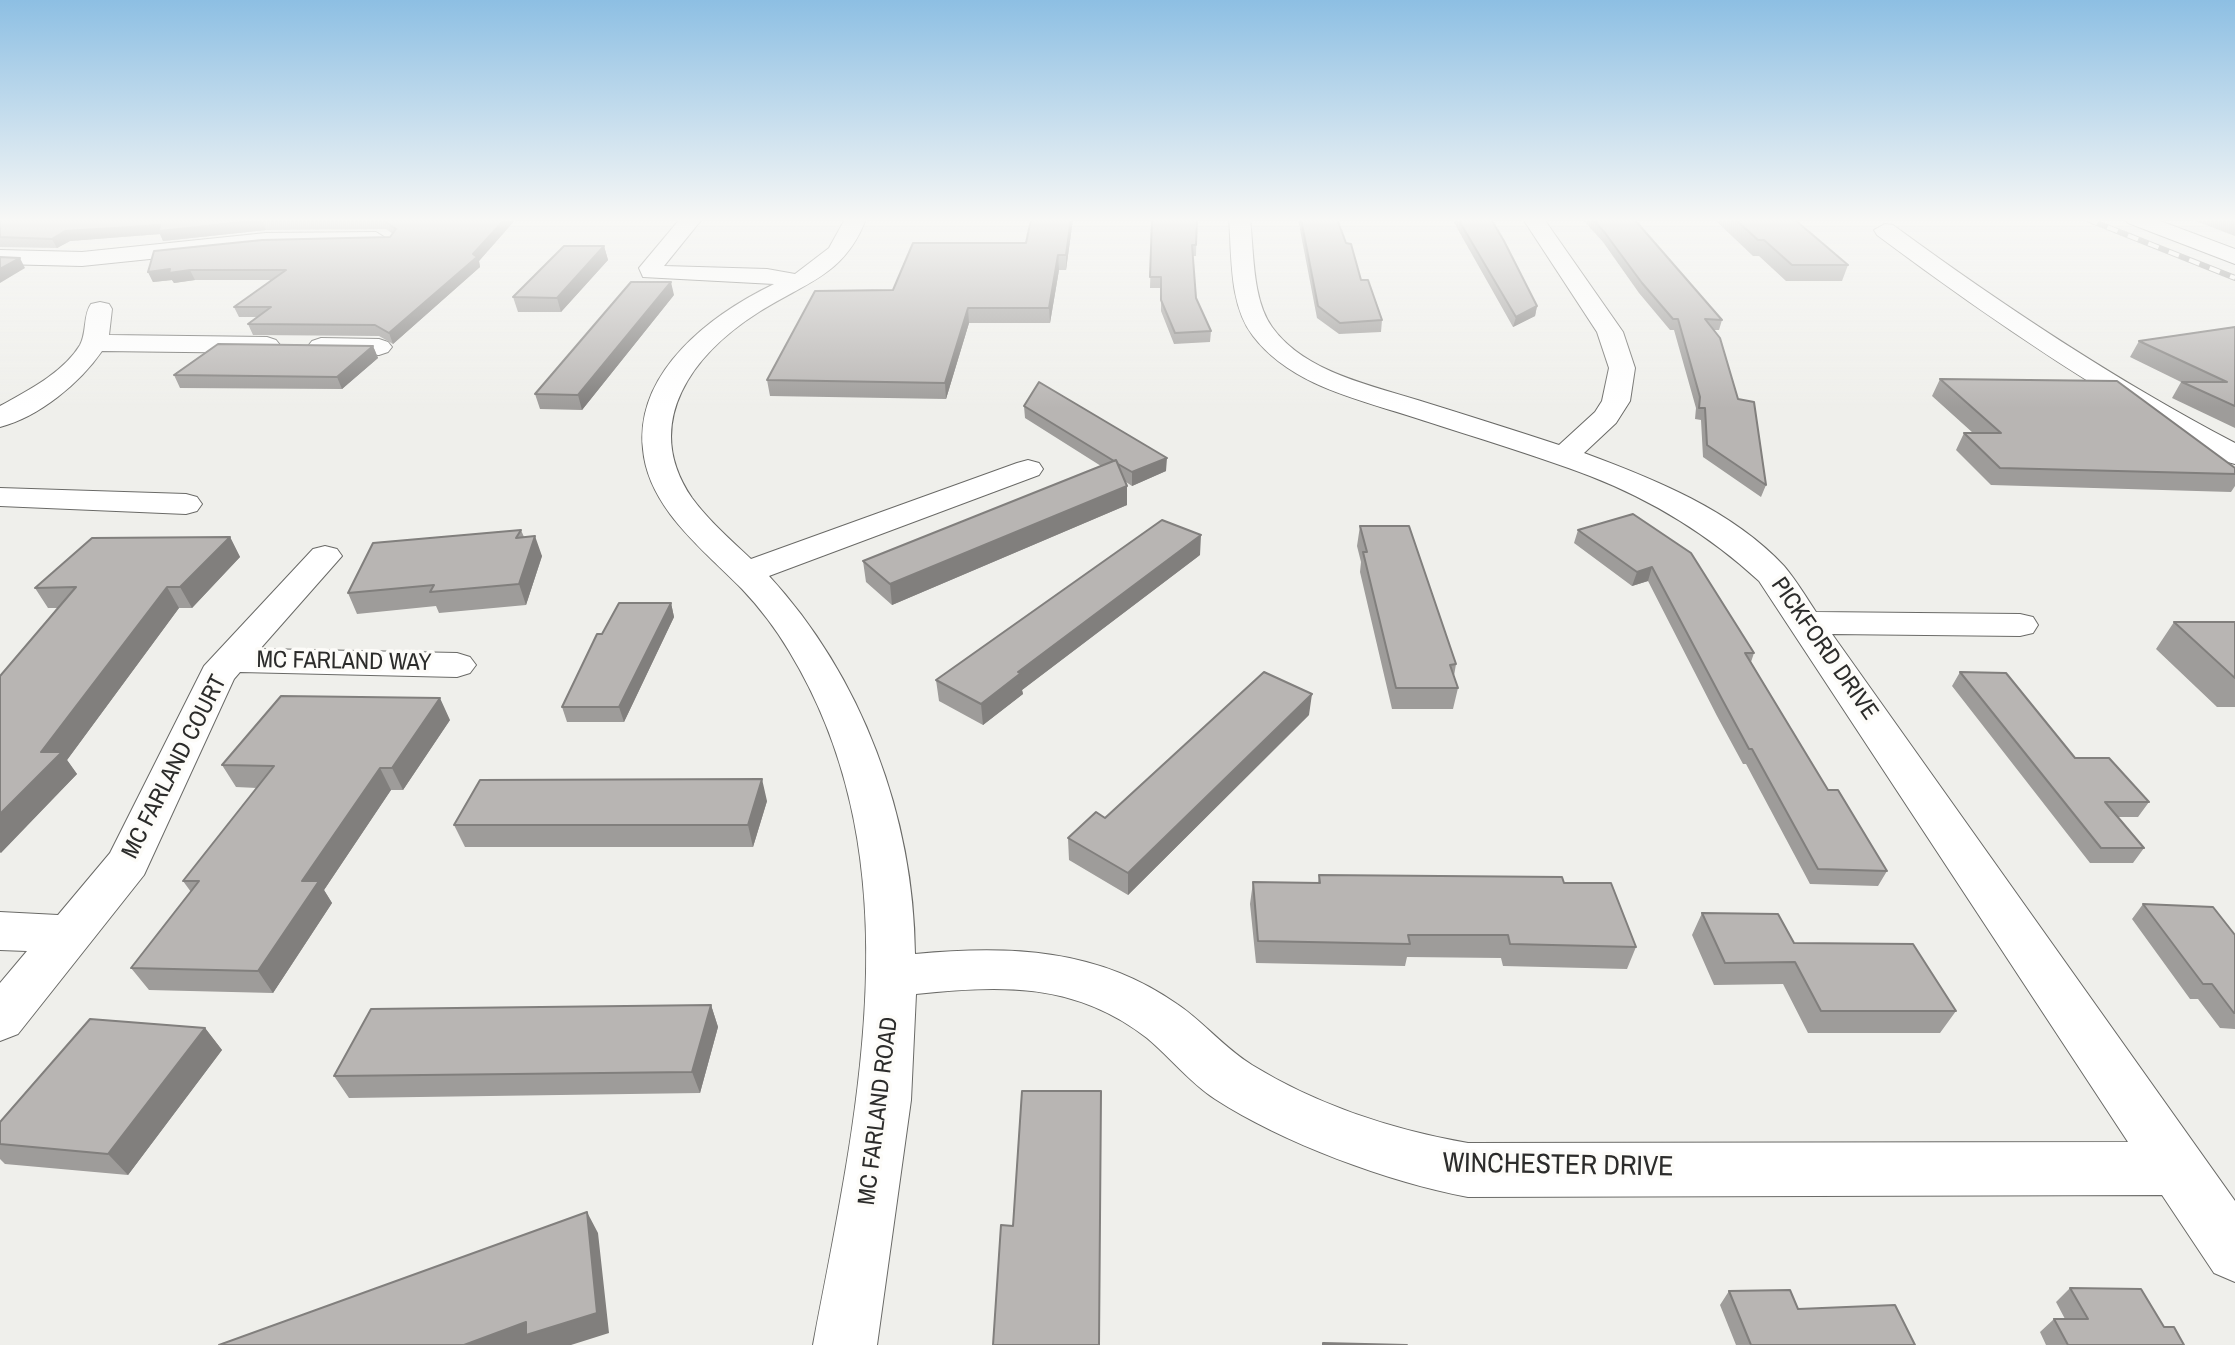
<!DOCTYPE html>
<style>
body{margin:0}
canvas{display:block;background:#efefeb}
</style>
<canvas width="2235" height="1345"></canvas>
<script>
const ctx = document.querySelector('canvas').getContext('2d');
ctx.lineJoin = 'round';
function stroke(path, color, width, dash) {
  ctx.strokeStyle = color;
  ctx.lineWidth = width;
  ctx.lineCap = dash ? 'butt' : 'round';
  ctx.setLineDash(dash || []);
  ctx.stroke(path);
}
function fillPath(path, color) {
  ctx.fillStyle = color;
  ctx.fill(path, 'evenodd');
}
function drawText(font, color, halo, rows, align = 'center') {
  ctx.font = font + ' "Archivo Narrow",sans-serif';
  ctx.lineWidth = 7;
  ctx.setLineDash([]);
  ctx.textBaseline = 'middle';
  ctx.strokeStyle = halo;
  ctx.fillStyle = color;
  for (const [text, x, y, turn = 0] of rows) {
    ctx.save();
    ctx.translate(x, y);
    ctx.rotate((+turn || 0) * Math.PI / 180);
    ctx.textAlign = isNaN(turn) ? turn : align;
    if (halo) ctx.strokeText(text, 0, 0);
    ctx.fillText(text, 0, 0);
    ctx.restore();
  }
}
const minor = new Path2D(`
 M680,219H702L664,266L767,269L795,274L829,248L845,219H866C844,276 806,282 759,312C694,353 640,422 692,498C709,521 731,540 751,559L1017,463L1028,460L1039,463L1043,469L1039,475L769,576C862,677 914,817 915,954C1008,945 1098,948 1177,1004C1204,1022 1224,1048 1252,1065C1317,1105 1394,1130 1468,1143L2128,1142L1759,581C1709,535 1654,501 1590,476C1535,455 1477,438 1419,419C1362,400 1292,387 1253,336C1229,305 1232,257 1229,219H1250C1254,252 1252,299 1272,327C1305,373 1374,386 1424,402C1469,416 1514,430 1559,445L1595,412L1602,401L1609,368L1597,332L1523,219H1544L1623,332L1635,368L1630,401L1616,423L1584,453C1654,479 1732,510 1784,566C1796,580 1806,597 1816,612L2020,614L2033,617L2038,625L2033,633L2020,636L1832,634L2235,1201V1282L2214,1273L2162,1195L1468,1197C1388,1182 1283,1143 1215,1099C1189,1082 1170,1057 1147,1038C1075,982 1002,985 916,994L911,1100L877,1345H813C856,1117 918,863 789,651C776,629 760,608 742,589C704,550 648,508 643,449C635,371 712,314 774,284L643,277L639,268Z
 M2125,219H2155L2235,249V264L2128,223Z
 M1885,224L1893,225C2002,305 2115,380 2235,443V464L2224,461C2102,395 1988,318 1877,235L1874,230Z
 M376,232L387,239L384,244L266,247L82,266L0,264V250L82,252L266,233Z
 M100,302L109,304L112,309L109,335L267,337L276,340L280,345L276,350L267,353L102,351C80,383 39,417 0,427V406C27,391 63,373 80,345C87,332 83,315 91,304Z
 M321,338L379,339L388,342L392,347L388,352L379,355L312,351L308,346L312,341Z
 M0,488L186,494L197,497L202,504L197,511L186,514L0,506Z
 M325,546L337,549L342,556L260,649L457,653L470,657L476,665L470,673L457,677L240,672L234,679L144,875L18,1034L0,1041V983L27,951L0,950V912L58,915L110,853L204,666L313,549Z`);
stroke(minor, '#6a6a67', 2);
fillPath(minor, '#fff');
const rail = new Path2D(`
 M2087,219L2235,278`);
stroke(rail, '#91918f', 6);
stroke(rail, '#fdfcf9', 4, [11]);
fillPath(new Path2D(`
 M0,219H516L479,261L480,267L393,344L379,336L253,335L248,324L257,317H239L234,307L272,280H195L174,283L172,280L153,282L148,272L390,237L393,234L386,229L266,230L163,241L160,234L70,241L57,248L0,247Z
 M1073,219L1066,270H1059L1050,323H969L946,399L770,396L767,380L893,290L1026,243Z
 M1152,219H1197L1196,256H1193L1196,298L1211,331L1210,342L1174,344L1161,311V288H1150Z
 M1298,219H1337L1346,243L1361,280L1382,320L1381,332L1339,334L1317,318Z
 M1452,219H1491L1537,306L1535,316L1513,327Z
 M1582,219H1634L1722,320L1719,330H1714L1766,485L1761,497L1703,457L1701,420L1695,419L1696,408L1674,330H1670L1639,293L1603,242Z
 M1714,219H1794L1848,265L1842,281H1786L1759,256H1753Z
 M2190,219H2235V236Z
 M604,246L608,260L561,312H518L513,297Z
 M674,295L582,410L540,409L535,394Z
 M2235,327V428L2172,398L2181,382L2130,357L2139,341Z
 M373,346L378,358L342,389L180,388L174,375Z
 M1940,379L2235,468V486L2231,492L1991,485L1956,450L1964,433H1973L1932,396Z
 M1024,406L1166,471L1132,486L1126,482L1127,505L892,605L866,582L863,561L1101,466L1025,418Z
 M1633,514L1754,653L1751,662L1828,790L1887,871L1878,886L1810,884L1746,764H1743L1717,716L1648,581L1632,586L1574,543L1578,530Z
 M1360,526L1456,664L1454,676L1458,688L1453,709H1392L1360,572L1361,562L1357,546Z
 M521,530L524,537L542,556L526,605L439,613L436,606L357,614L348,593Z
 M230,537L240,557L192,608H179L67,760L77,774L0,853V676L58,608H48L35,588Z
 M1200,555L1022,690L1023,694L983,725L939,701L936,680Z
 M671,603L674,617L624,722H567L562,707L602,634Z
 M2174,622H2235V707H2217L2156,649Z
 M1960,672L2075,758L2149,802L2138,817H2118L2144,848L2133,863H2090L1952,686Z
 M1309,715L1128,895L1069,860L1068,838L1105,818Z
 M450,720L403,790H391L324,890L332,903L273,993L149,990L131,968L191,892L183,881L257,788L236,787L222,765Z
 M767,801L753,847H465L454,825Z
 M1319,875L1564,883L1636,947L1627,969L1503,966L1501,958L1407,957L1405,966L1256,963L1250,904L1253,882L1318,883Z
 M2143,904L2235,935V1029L2220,1028L2198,999H2190L2132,919Z
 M1702,913L1794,943L1956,1011L1940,1033H1808L1783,984L1714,985L1692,935Z
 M711,1005L718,1027L700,1093L349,1098L334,1076Z
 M205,1028L222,1050L128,1175L5,1164L0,1159V1122Z
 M2070,1288L2164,1327L2184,1345H2046L2040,1332L2054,1319H2065L2056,1302Z
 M1729,1291L1798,1309L1915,1345H1736L1720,1305Z`), '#9e9c9a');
fillPath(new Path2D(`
 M505,219H516L479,261L480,267L393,344L389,333L473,254Z
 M1071,219H1073L1066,270V255Z
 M262,220L266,230L163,241L160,234L70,241L57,248L52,239L65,231L160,225Z
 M604,246L608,260L561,312L557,298Z
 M1058,255L1059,270L1050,323L1049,308Z
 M20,258L25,268L0,283V269Z
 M170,269L190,270L195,280L174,283L172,280L153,282L148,272Z
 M671,282L674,295L582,410L578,395Z
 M1537,306L1535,316L1513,327L1516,317Z
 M968,308L969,323L946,399L945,383Z
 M373,346L378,358L342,389L337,377Z
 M1167,458L1166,471L1132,486V472Z
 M1127,486V505L892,605L890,584Z
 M1201,535L1200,555L1022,690L1023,694L983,725L981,704L1018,672Z
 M535,536L542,556L526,605L519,584Z
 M230,537L240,557L192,608L180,587Z
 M1652,567L1648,581L1632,586L1637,572Z
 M167,587L179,608L67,760L77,774L1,853L0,852V814L41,752Z
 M671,603L674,617L624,722L619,707Z
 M1312,694L1309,715L1128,895V873Z
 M440,698L450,720L403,790L392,768Z
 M380,768L391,790L324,890L332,903L273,993L258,971L302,881Z
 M762,779L767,801L753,847L748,825Z
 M711,1005L718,1027L700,1093L692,1072Z
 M205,1028L222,1050L128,1175L108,1154Z
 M587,1212L598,1233L609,1333L571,1345H464L526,1322Z`), '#817f7d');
const building = new Path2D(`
 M0,219H505L473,254L477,257L389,333L375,325L248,324L271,307H234L286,270H190L169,273L170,269L148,272L154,251L262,240L390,237L396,229L382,219L262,220L159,231L160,225L65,231L52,239L0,237Z
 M1031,219H1071L1066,255H1058L1049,308H968L945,383L767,380L815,291L893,290L913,243H1026Z
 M1152,219H1197L1196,245H1192L1196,298L1211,331L1175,333L1161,300V277H1150Z
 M1301,219H1337L1346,243L1351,244L1361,280H1368L1382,320L1340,323L1318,306Z
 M1458,219H1491L1504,241L1537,306L1516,317Z
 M1593,219H1634L1722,320L1705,319L1720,338L1738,399L1754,402L1766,485L1707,445L1705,408H1699L1700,397L1678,319H1673L1642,283L1605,233Z
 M1735,219H1794L1848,265H1792L1764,240H1758Z
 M564,246H604L557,298L513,297Z
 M0,257L20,258L0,269Z
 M631,282H671L578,395L535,394Z
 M2235,327V406L2182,382H2227L2139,341Z
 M218,344L373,346L337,377L174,375Z
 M1940,379L2117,381L2235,468V474L2000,468L1964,433H2001Z
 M1039,382L1167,458L1132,472L1118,464L1116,460L1114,461L1024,406Z
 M1116,460L1127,486L890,584L863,561Z
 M1633,514L1691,553L1754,653H1745L1828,790H1838L1887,871L1818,869L1752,749H1749L1723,701L1652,567L1637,572L1578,530Z
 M1162,520L1201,535L1018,672L1021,673L981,704L936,680Z
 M1360,526H1409L1456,664L1450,665L1458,688H1396L1363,552H1367Z
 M521,530L516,538L535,536L519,584L430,592L434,585L348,593L373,543Z
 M230,537L180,587H167L41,752H62L0,814V676L76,587L35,588L92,538Z
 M619,603H671L619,707H562L597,634H602Z
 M2174,622H2235V678Z
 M1264,672L1312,694L1128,873L1068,838L1096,812L1105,818Z
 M1960,672L2006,673L2075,758H2109L2149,802H2105L2144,848H2101Z
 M281,696L440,698L392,768H380L302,881H319L258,971L131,968L199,881H183L274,766L222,765Z
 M762,779L748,825H454L480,780Z
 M1319,875L1562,877L1564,883H1611L1636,947L1510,944L1508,935H1408L1410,944L1258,941L1253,882L1320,883Z
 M2143,904L2213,907L2235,935V1013H2234L2212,984H2203Z
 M1702,913L1778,914L1794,943L1913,944L1956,1011H1821L1795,962L1725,963Z
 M711,1005L692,1072L334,1076L371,1009Z
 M90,1019L205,1028L108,1154L0,1144V1122Z
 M1022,1091H1101L1099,1345H993L1001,1225L1013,1226Z
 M587,1212L597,1313L526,1335V1322L464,1345H219Z
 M2070,1288L2141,1289L2164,1327H2174L2184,1345H2068L2054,1319H2088Z
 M1790,1290L1798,1309L1895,1305L1915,1345H1751L1729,1291Z
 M1323,1343L1407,1345H1323Z`);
fillPath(building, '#b8b5b3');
stroke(building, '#817f7d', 2);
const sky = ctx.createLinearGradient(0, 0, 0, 408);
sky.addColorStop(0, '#8dbfe3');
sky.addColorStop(0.54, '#f8f8f6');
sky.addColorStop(1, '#f8f8f600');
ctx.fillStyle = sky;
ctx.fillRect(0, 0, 2235, 408);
drawText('24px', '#2c2c2b', '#fdfcf9', [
 ["PICKFORD DRIVE",1824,649,55],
 ["MC FARLAND WAY",344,662,1],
 ["MC FARLAND COURT",175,767,-63],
 ["MC FARLAND ROAD",879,1111,-83]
]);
drawText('28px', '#2c2c2b', '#fdfcf9', [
 ["WINCHESTER DRIVE",1558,1166,1]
]);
</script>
